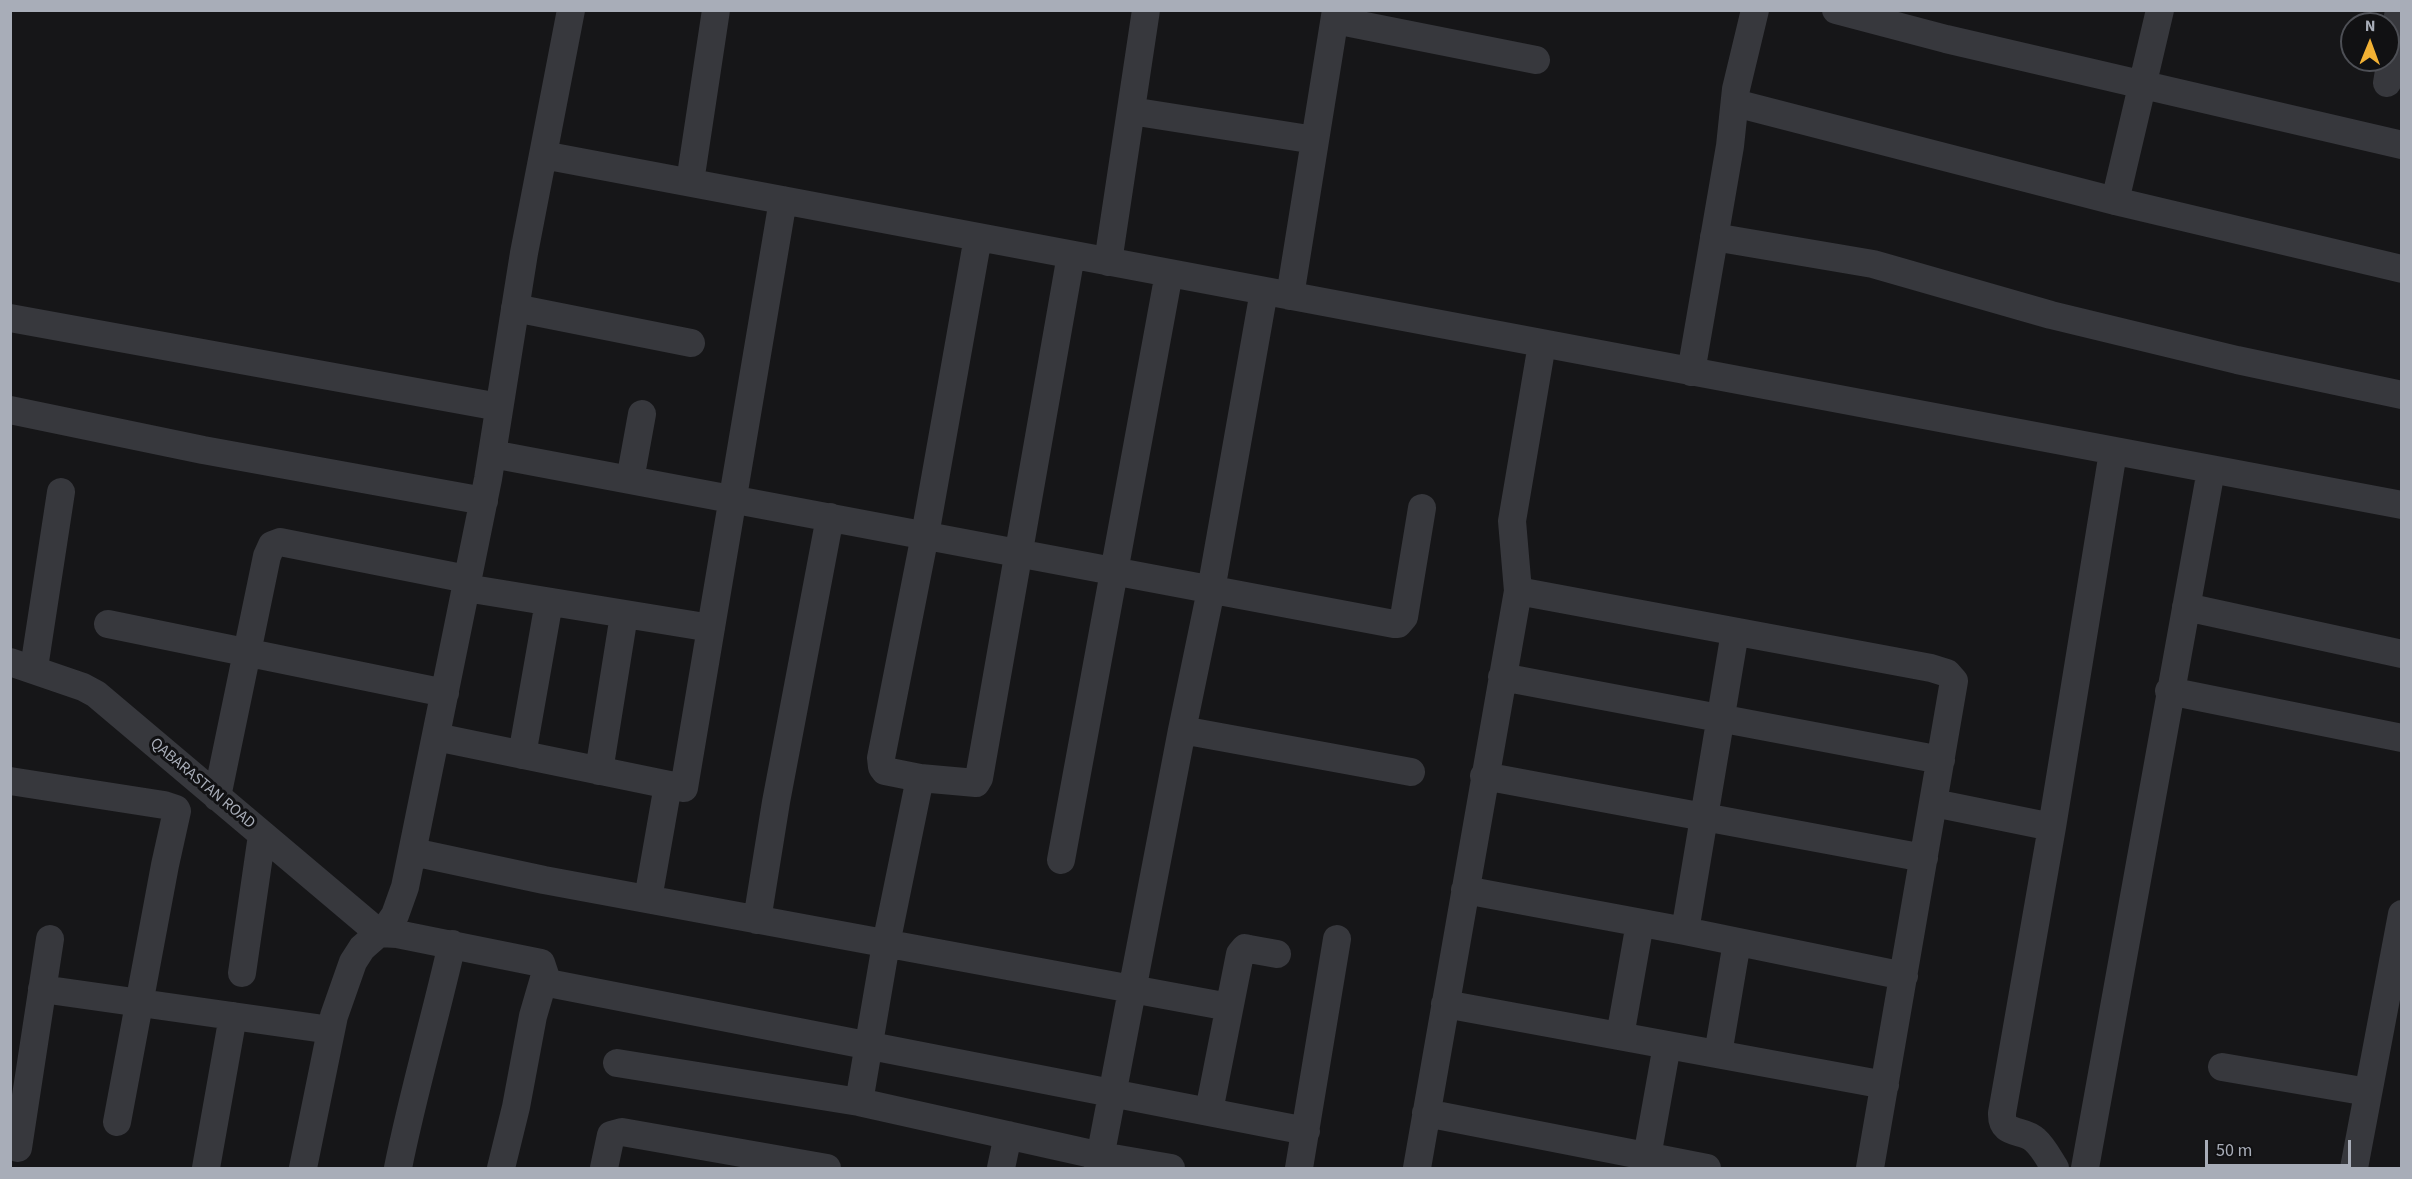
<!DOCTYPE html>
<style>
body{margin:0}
#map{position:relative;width:2412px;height:1179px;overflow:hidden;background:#161618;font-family:"Source Sans 3",sans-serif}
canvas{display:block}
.frame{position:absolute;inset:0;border:12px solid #a8adb8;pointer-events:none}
.north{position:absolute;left:2340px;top:12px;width:60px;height:60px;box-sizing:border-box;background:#111113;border:2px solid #4d4f55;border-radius:50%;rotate:1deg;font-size:16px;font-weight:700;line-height:24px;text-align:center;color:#a8adb8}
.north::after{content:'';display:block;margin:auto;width:21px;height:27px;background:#f2b134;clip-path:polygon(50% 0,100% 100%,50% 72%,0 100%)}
.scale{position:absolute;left:2205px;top:1140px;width:146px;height:27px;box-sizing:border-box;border:3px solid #a8adb8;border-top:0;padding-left:8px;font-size:18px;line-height:21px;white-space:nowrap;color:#a8adb8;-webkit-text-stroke:4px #111113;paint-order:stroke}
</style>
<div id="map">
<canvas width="2412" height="1179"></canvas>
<div class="frame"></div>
<div class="north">N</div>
<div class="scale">50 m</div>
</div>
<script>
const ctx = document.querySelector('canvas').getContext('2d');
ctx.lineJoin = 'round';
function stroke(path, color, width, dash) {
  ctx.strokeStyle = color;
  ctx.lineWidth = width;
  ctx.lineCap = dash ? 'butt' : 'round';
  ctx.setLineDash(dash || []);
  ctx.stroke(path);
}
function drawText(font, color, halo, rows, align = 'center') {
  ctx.font = font + ' "Source Sans 3",sans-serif';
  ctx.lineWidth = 6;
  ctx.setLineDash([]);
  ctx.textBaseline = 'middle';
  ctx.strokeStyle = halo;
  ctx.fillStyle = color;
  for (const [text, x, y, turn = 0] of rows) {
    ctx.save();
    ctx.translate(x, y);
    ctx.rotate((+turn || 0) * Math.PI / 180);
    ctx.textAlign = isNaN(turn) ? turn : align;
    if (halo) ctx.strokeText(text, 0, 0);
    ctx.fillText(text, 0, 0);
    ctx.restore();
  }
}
stroke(new Path2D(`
 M1836,10L1946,39L2402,145
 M1335,20L1536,60
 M2387,83L2399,10
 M1735,103L2115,201L2402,269
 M1131,111L1315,140
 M543,155L2402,505
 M690,182L716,10
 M2115,201L2160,10
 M978,237L925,535L881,758L882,767L885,771L920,778L976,783L979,778L1071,255
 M1714,237L1873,264L2051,315L2237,360L2402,395
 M1108,262L1146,10
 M1290,296L1336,10
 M515,308L691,343
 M10,318L499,407
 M1691,372L1730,146L1736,89L1755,10
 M10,410L203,450L484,501
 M492,454L1394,624H1398L1404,617L1422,508
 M630,480L642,414
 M466,588L711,628
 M1518,591L1931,668L1947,673L1954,681L1870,1168
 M2186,607L2402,654
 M108,624L445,693
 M10,662L83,687L96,694L379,933L397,934L541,963L545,975L533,1016L516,1107L501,1168
 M34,668L61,492
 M1502,677L1941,760
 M2169,691L2402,738
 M1182,730L1411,772
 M436,737L684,788L783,200
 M522,755L549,602
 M599,771L624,615
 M1484,776L1924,858
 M10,781L164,805L176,809L177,811L165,865L117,1122
 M217,797L267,556L272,545L280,542L467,579
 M1934,803L2052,827
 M413,852L544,880L1229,1007
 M1061,860L1169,273
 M1465,890L1685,931L1904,976
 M648,899L668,785
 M757,920L776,802L830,517
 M1685,931L1735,632
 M242,973L262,835
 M543,982L1306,1131
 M42,989L331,1030
 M1445,1004L1885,1085
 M1620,1036L1640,923
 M1718,1054L1737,942
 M617,1063L859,1102L1101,1156L1171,1168
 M2222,1067L2368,1092
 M859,1102L886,944L920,778
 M1209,1111L1240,954L1245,948L1249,949L1277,954
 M1426,1113L1707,1168
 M18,1148L50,939
 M206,1168L233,1016
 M303,1168L334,1016L353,962L362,948L388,925L395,915L405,887L488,479L524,253L571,10
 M398,1168C413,1093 435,1019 452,944
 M604,1168L611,1135L622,1132L827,1168
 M1001,1168L1008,1135
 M1098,1168L1182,730L1211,590L1264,291
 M1299,1168L1337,939
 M1417,1168L1518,591L1512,521L1542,344
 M1645,1168L1667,1045
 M2055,1168C2049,1159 2044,1148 2035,1140C2023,1128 2001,1137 2002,1113L2052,827L2113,452
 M2085,1168L2211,470
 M2354,1168L2402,914`), '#37383d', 28);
drawText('16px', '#a8adb8', '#111113', [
 ["QABARASTAN ROAD",202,784,40]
]);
</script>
